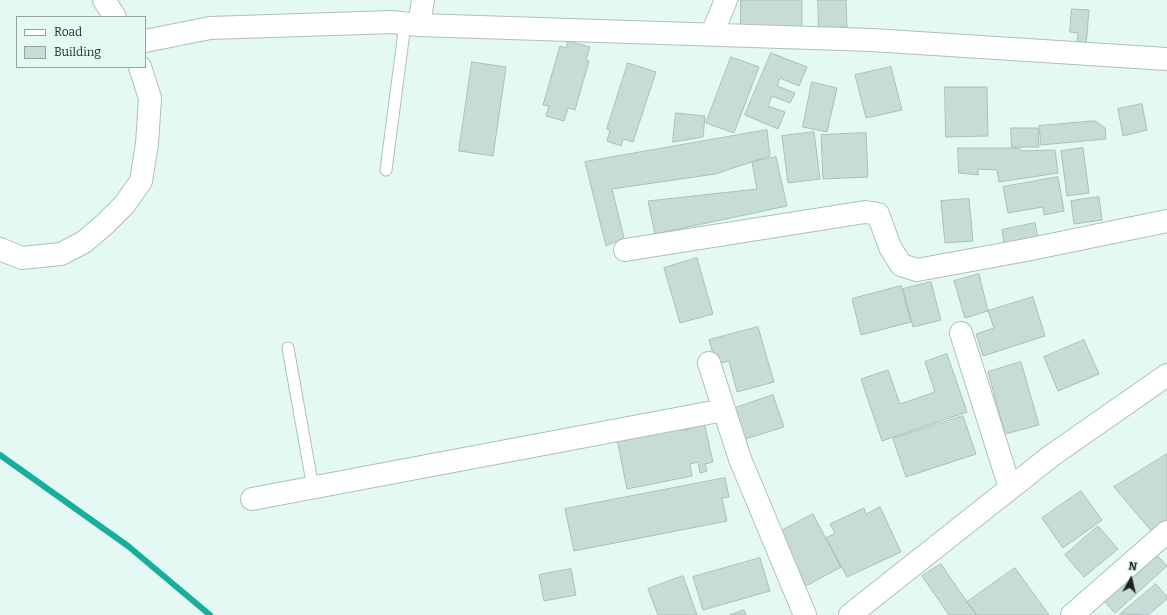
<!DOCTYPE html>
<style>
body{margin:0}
#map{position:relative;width:1167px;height:615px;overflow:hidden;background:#e4f9f4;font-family:Bitter,serif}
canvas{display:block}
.legend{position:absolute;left:16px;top:16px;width:130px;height:52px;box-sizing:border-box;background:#e4f9f4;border:1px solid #94a3a0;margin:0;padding:5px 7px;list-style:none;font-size:12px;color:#1c2321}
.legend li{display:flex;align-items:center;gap:8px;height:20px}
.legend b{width:20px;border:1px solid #94a3a0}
.north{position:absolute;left:1111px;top:559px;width:40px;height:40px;-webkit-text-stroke:3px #e4f9f4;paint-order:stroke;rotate:8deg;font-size:11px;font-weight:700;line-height:16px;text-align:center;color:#1c2321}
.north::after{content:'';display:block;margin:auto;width:14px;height:18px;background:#1c2321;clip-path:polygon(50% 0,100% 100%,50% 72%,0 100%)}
</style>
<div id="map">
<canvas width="1167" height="615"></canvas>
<ul class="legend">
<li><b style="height:5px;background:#fff"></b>Road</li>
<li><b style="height:11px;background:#c7dbd7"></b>Building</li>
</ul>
<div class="north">N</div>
</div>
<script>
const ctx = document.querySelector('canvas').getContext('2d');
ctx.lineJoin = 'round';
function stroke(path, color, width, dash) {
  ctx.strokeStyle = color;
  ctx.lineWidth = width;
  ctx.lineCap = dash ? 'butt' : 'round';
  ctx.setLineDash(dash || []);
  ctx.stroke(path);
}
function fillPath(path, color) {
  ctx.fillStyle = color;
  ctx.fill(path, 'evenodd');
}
stroke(new Path2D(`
 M0,455L128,546L210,615`), '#17ae9b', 6);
const building = new Path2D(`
 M741,0H802V28L741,27Z
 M818,0H846L847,27L819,28Z
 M1072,9L1089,10L1086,46L1077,45L1078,33L1070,32Z
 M568,41L590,47L586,60L589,61L575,110L568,108L564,121L546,116L549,106L543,105L560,46L566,48Z
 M771,53L807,67L799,86L780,78L777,86L795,93L790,103L772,96L768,106L785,112L778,129L745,115Z
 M731,57L759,67L734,133L706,123Z
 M472,62L506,67L493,156L459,151Z
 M628,63L656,72L633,142L623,139L621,146L607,141L610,130L607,129Z
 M891,67L902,110L866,118L855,75Z
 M812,82L837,88L827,132L803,127Z
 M945,87H987L988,136L946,137Z
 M1142,104L1147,130L1123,136L1118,109Z
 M676,113L705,116L703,137L673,142Z
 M1095,121L1105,128L1106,139L1041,145L1039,126Z
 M1011,128H1038L1039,147H1012Z
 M767,130L770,156L715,174L612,189L624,238L606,246L585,162Z
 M814,132L820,179L788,183L782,136Z
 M866,133L868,177L823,179L821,135Z
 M958,148H1019L1022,151L1055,150L1058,173L999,182L997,170L978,169V175L959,173Z
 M1083,148L1089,193L1067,196L1061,151Z
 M776,157L787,206L655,234L648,201L757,189L752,162Z
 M1058,177L1064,211L1044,215L1043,207L1008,213L1003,187Z
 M1099,197L1102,220L1074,224L1071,201Z
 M969,199L973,241L945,243L941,201Z
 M1035,223L1038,239L1004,245L1002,230Z
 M697,258L713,314L680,323L664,268Z
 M979,274L988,311L965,318L954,281Z
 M931,282L941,320L913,327L903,289Z
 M901,286L911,322L861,335L852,299Z
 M1033,297L1045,336L983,356L976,334L994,328L988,311Z
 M758,327L774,382L737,392L729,361L716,364L709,340Z
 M1084,340L1099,374L1058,391L1044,357Z
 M947,354L967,412L882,441L861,379L888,370L900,404L935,392L925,362Z
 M1021,362L1039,425L1005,434L988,372Z
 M773,395L784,427L742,440L732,409Z
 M963,416L976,454L906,477L893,439Z
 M703,418L713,462L705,464L707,471L700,473L698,462L690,464L692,476L627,489L617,439L683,425L685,431H687L685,422Z
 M1167,454V521L1153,533L1114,487Z
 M725,478L729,497L722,498L727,521L574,551L565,509Z
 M1081,491L1102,520L1063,548L1042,518Z
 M880,507L901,552L847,577L826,538L835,533L830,524L864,508L866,514Z
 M813,514L841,567L806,586L779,532Z
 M1098,526L1118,549L1084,577L1065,555Z
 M1153,551L1167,566L1115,613L1101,598Z
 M760,558L770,591L703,610L693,577Z
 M941,564L976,615H949L922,576Z
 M1015,568L1049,615H977L967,602Z
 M571,569L576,595L544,601L539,575Z
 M683,576L697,615H658L648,589Z
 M1156,584L1167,597V599L1148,615L1120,614Z
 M744,610L746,615H730Z`);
fillPath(building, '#c7dbd7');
stroke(building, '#abbeba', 1);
const service = new Path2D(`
 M386,170L405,24
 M288,348L313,488`);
const minor = new Path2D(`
 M104,0L115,17
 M423,0L419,25L872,40L1167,59
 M712,34L726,0
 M145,41L210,28L392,22L419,25
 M0,249L22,258L61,254L84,242L105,224L125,204L141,181L147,144L150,98L140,67
 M625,250L865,212L878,214L890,247L901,265L917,270L1026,250L1167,221
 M961,333L1010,488
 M709,363L740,459L805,615
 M252,499L724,410
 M850,615L1051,456L1167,375
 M1072,615L1167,532`);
stroke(service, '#adc0bc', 13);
stroke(minor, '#adc0bc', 24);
stroke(service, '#fff', 11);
stroke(minor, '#fff', 22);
</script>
